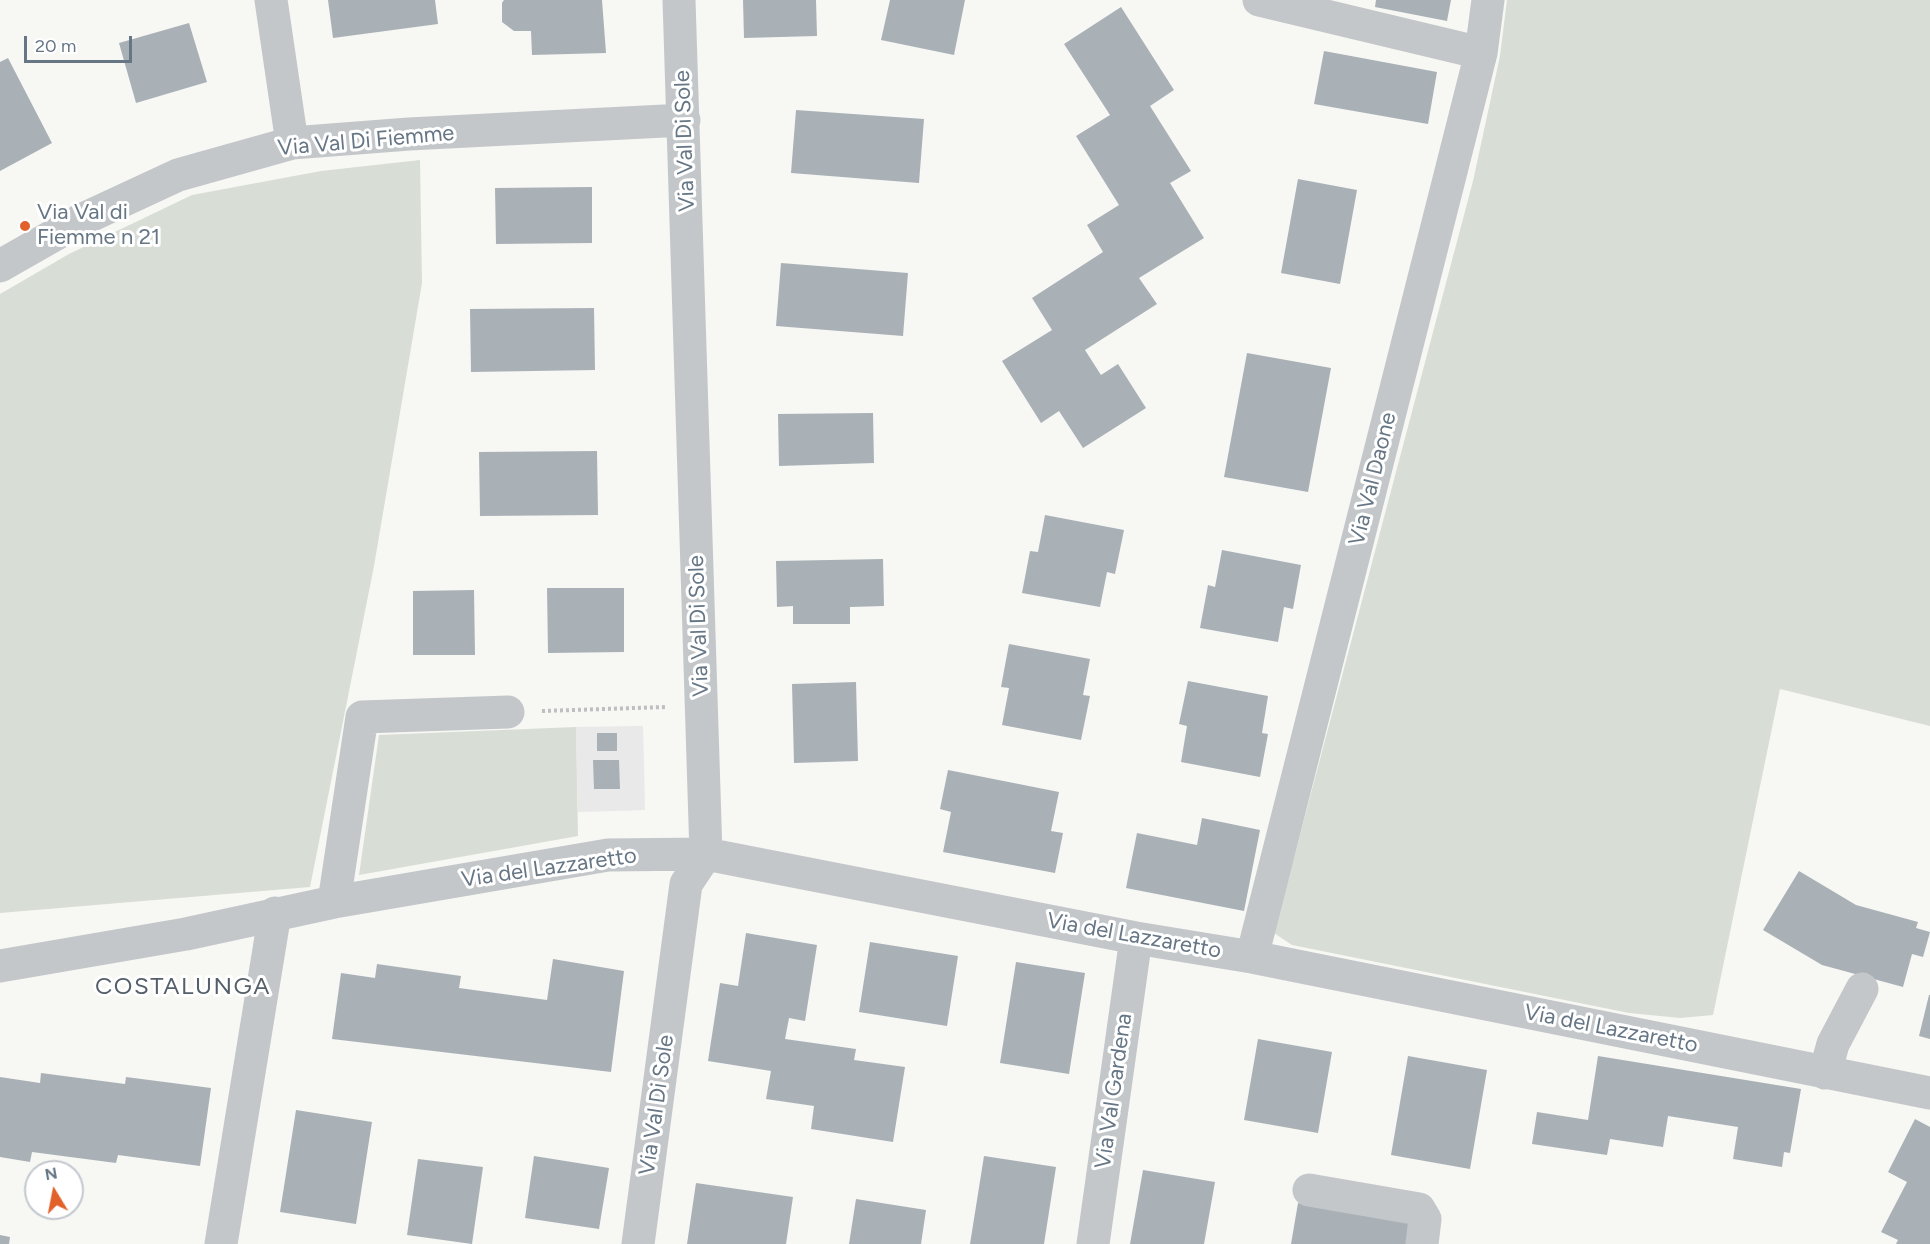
<!DOCTYPE html>
<style>
body{margin:0}
#map{position:relative;width:1930px;height:1244px;overflow:hidden;background:#f7f7f4;font-family:Figtree,sans-serif}
canvas{display:block}
.north{position:absolute;left:24px;top:1160px;width:60px;height:60px;box-sizing:border-box;background:#fff;border:2px solid #c2c8ce;border-radius:50%;rotate:350deg;font-size:16px;font-weight:700;line-height:24px;text-align:center;color:#667685}
.north::after{content:'';display:block;margin:auto;width:21px;height:27px;background:#e26029;clip-path:polygon(50% 0,100% 100%,50% 72%,0 100%)}
.scale{position:absolute;left:24px;top:36px;width:108px;height:27px;box-sizing:border-box;border:3px solid #667685;border-top:0;padding-left:8px;font-size:18px;line-height:21px;white-space:nowrap;color:#667685;-webkit-text-stroke:4px #fff;paint-order:stroke}
</style>
<div id="map">
<canvas width="1930" height="1244"></canvas>
<div class="north">N</div>
<div class="scale">20 m</div>
</div>
<script>
const ctx = document.querySelector('canvas').getContext('2d');
ctx.lineJoin = 'round';
function fillPath(path, color) {
  ctx.fillStyle = color;
  ctx.fill(path, 'evenodd');
}
function stroke(path, color, width, dash) {
  ctx.strokeStyle = color;
  ctx.lineWidth = width;
  ctx.lineCap = dash ? 'butt' : 'round';
  ctx.setLineDash(dash || []);
  ctx.stroke(path);
}
function drawText(font, color, halo, rows, align = 'center') {
  ctx.font = font + ' Figtree,sans-serif';
  ctx.lineWidth = 6;
  ctx.setLineDash([]);
  ctx.textBaseline = 'middle';
  ctx.strokeStyle = halo;
  ctx.fillStyle = color;
  for (const [text, x, y, turn = 0] of rows) {
    ctx.save();
    ctx.translate(x, y);
    ctx.rotate((+turn || 0) * Math.PI / 180);
    ctx.textAlign = isNaN(turn) ? turn : align;
    if (halo) ctx.strokeText(text, 0, 0);
    ctx.fillText(text, 0, 0);
    ctx.restore();
  }
}
fillPath(new Path2D(`
 M643,726L645,810L578,812L576,727Z`), '#e8e9e8');
fillPath(new Path2D(`
 M1507,0H1930V726L1780,689L1713,1015L1680,1018L1629,1013L1292,945L1274,933L1473,181L1500,56Z
 M420,160L422,283L374,566L310,887L0,913V294L69,254L192,195L321,171Z
 M576,727L578,836L359,875L379,735Z`), '#d8ded5');
fillPath(new Path2D(`
 M328,0H435L438,24L333,38Z
 M504,0H602L606,53L532,55L531,31H514L502,22V3Z
 M743,0H816L817,36L744,38Z
 M890,0H965L954,55L881,40Z
 M1376,0H1451L1447,21L1375,7Z
 M1121,7L1174,90L1150,106L1191,171L1170,183L1204,238L1139,278L1157,304L1085,350L1101,375L1118,364L1146,408L1083,448L1059,411L1041,423L1002,361L1052,330L1032,298L1103,252L1087,225L1119,205L1076,136L1110,115L1064,44Z
 M189,23L207,82L136,103L119,43Z
 M1324,51L1437,72L1428,124L1314,104Z
 M8,58L52,143L0,171V62Z
 M796,110L924,119L919,183L791,173Z
 M1298,179L1357,190L1340,284L1281,273Z
 M592,187V243L496,244L495,188Z
 M781,263L908,273L903,336L776,326Z
 M594,308L595,370L471,372L470,309Z
 M1247,353L1331,368L1308,492L1224,477Z
 M873,413L874,463L779,466L778,414Z
 M597,451L598,515L480,516L479,452Z
 M1045,515L1124,530L1115,574L1107,572L1100,607L1022,593L1030,551L1038,552Z
 M1222,550L1301,565L1293,609L1284,607L1278,642L1200,628L1208,585L1215,587Z
 M883,559L884,606L850,607V624H793V606L777,607L776,561Z
 M547,588H624V652L548,653Z
 M474,590L475,655H413V591Z
 M1009,644L1090,659L1083,695L1090,696L1081,740L1002,725L1009,688L1001,687Z
 M1188,681L1268,696L1262,733L1268,734L1260,777L1181,762L1187,726L1179,724Z
 M856,682L858,761L794,763L792,684Z
 M597,733H617V751H597Z
 M593,760H619L620,789H594Z
 M948,770L1059,792L1051,831L1063,833L1055,873L943,852L951,812L940,809Z
 M1202,818L1260,830L1244,911L1126,888L1137,833L1197,845Z
 M1799,871L1856,905L1918,922L1916,928L1930,932L1923,957L1912,954L1903,987L1822,965L1763,930Z
 M746,933L817,945L805,1021L789,1018L785,1039L856,1049L854,1060L905,1067L893,1142L811,1129L814,1106L766,1099L771,1071L708,1061L720,983L738,986Z
 M870,942L958,956L947,1026L859,1012Z
 M553,959L624,971L611,1072L332,1039L341,973L375,978L377,964L461,976L459,988L547,1000Z
 M1016,962L1085,973L1069,1074L1000,1063Z
 M1929,995H1930V1039L1919,1036Z
 M1258,1039L1332,1052L1318,1133L1244,1120Z
 M1408,1056L1487,1070L1470,1169L1391,1155Z
 M1598,1056L1801,1089L1790,1153L1784,1152L1782,1167L1733,1159L1738,1127L1668,1116L1663,1147L1610,1139L1607,1155L1532,1144L1537,1112L1588,1120Z
 M41,1073L125,1084L126,1077L211,1088L200,1166L118,1155L116,1163L32,1152L30,1162L0,1157V1077L40,1083Z
 M296,1110L372,1122L356,1224L280,1212Z
 M1915,1119L1930,1127V1244H1896L1898,1240L1881,1232L1907,1182L1888,1172Z
 M534,1156L609,1168L599,1229L525,1218Z
 M984,1156L1056,1167L1044,1244H970Z
 M418,1159L483,1167L472,1244L407,1235Z
 M1143,1170L1215,1182L1204,1244H1130Z
 M696,1183L793,1197L786,1244H687Z
 M856,1199L926,1210L921,1244H849Z
 M1298,1203L1415,1223L1411,1244H1291Z
 M0,1235L10,1237L9,1244H0Z`), '#a9b1b7');
stroke(new Path2D(`
 M542,711L666,707`), '#bdbfc1', 4, [3, 3]);
stroke(new Path2D(`
 M271,0L292,143
 M1259,0L1481,53
 M0,266L79,221L178,175L292,143L409,134L684,120
 M334,902L362,717L508,712
 M1252,957L1481,53L1488,0
 M0,966L186,934L334,902L608,855L706,854L1136,938L1252,957L1930,1093
 M1825,1073L1833,1044L1862,989
 M1309,1190L1419,1209L1425,1219L1422,1244
 M221,1244L275,913
 M638,1244L686,884L706,854L679,0
 M1093,1244L1136,938`), '#c3c7ca', 33);
for (const [x, y, r, color] of [
 [25,226,6,"#e26029"]
]) {
  const dot = new Path2D();
  dot.arc(x, y, r, 0, 2 * Math.PI);
  ctx.fillStyle = color;
  ctx.fill(dot);
  stroke(dot, '#fff', 2);
}
drawText('22px', '#667685', '#fff', [
 ["Via Val Di Fiemme",366,141,-5],
 ["Via Val Di Sole",685,141,-92],
 ["Via Val Daone",1373,479,-76],
 ["Via Val Di Sole",699,626,-92],
 ["Via del Lazzaretto",549,868,-8],
 ["Via del Lazzaretto",1134,936,10],
 ["Via del Lazzaretto",1611,1029,11],
 ["Via Val Gardena",1114,1091,-82],
 ["Via Val Di Sole",657,1105,-82]
]);
drawText('22px', '#667685', '#fff', [
 ["Via Val di",37,213],
 ["Fiemme n 21",37,238]
], 'left');
ctx.letterSpacing = '1.5px';
drawText('24px', '#545f6a', '#fff', [
 ["COSTALUNGA",183,987]
]);
ctx.letterSpacing = '0px';
</script>
